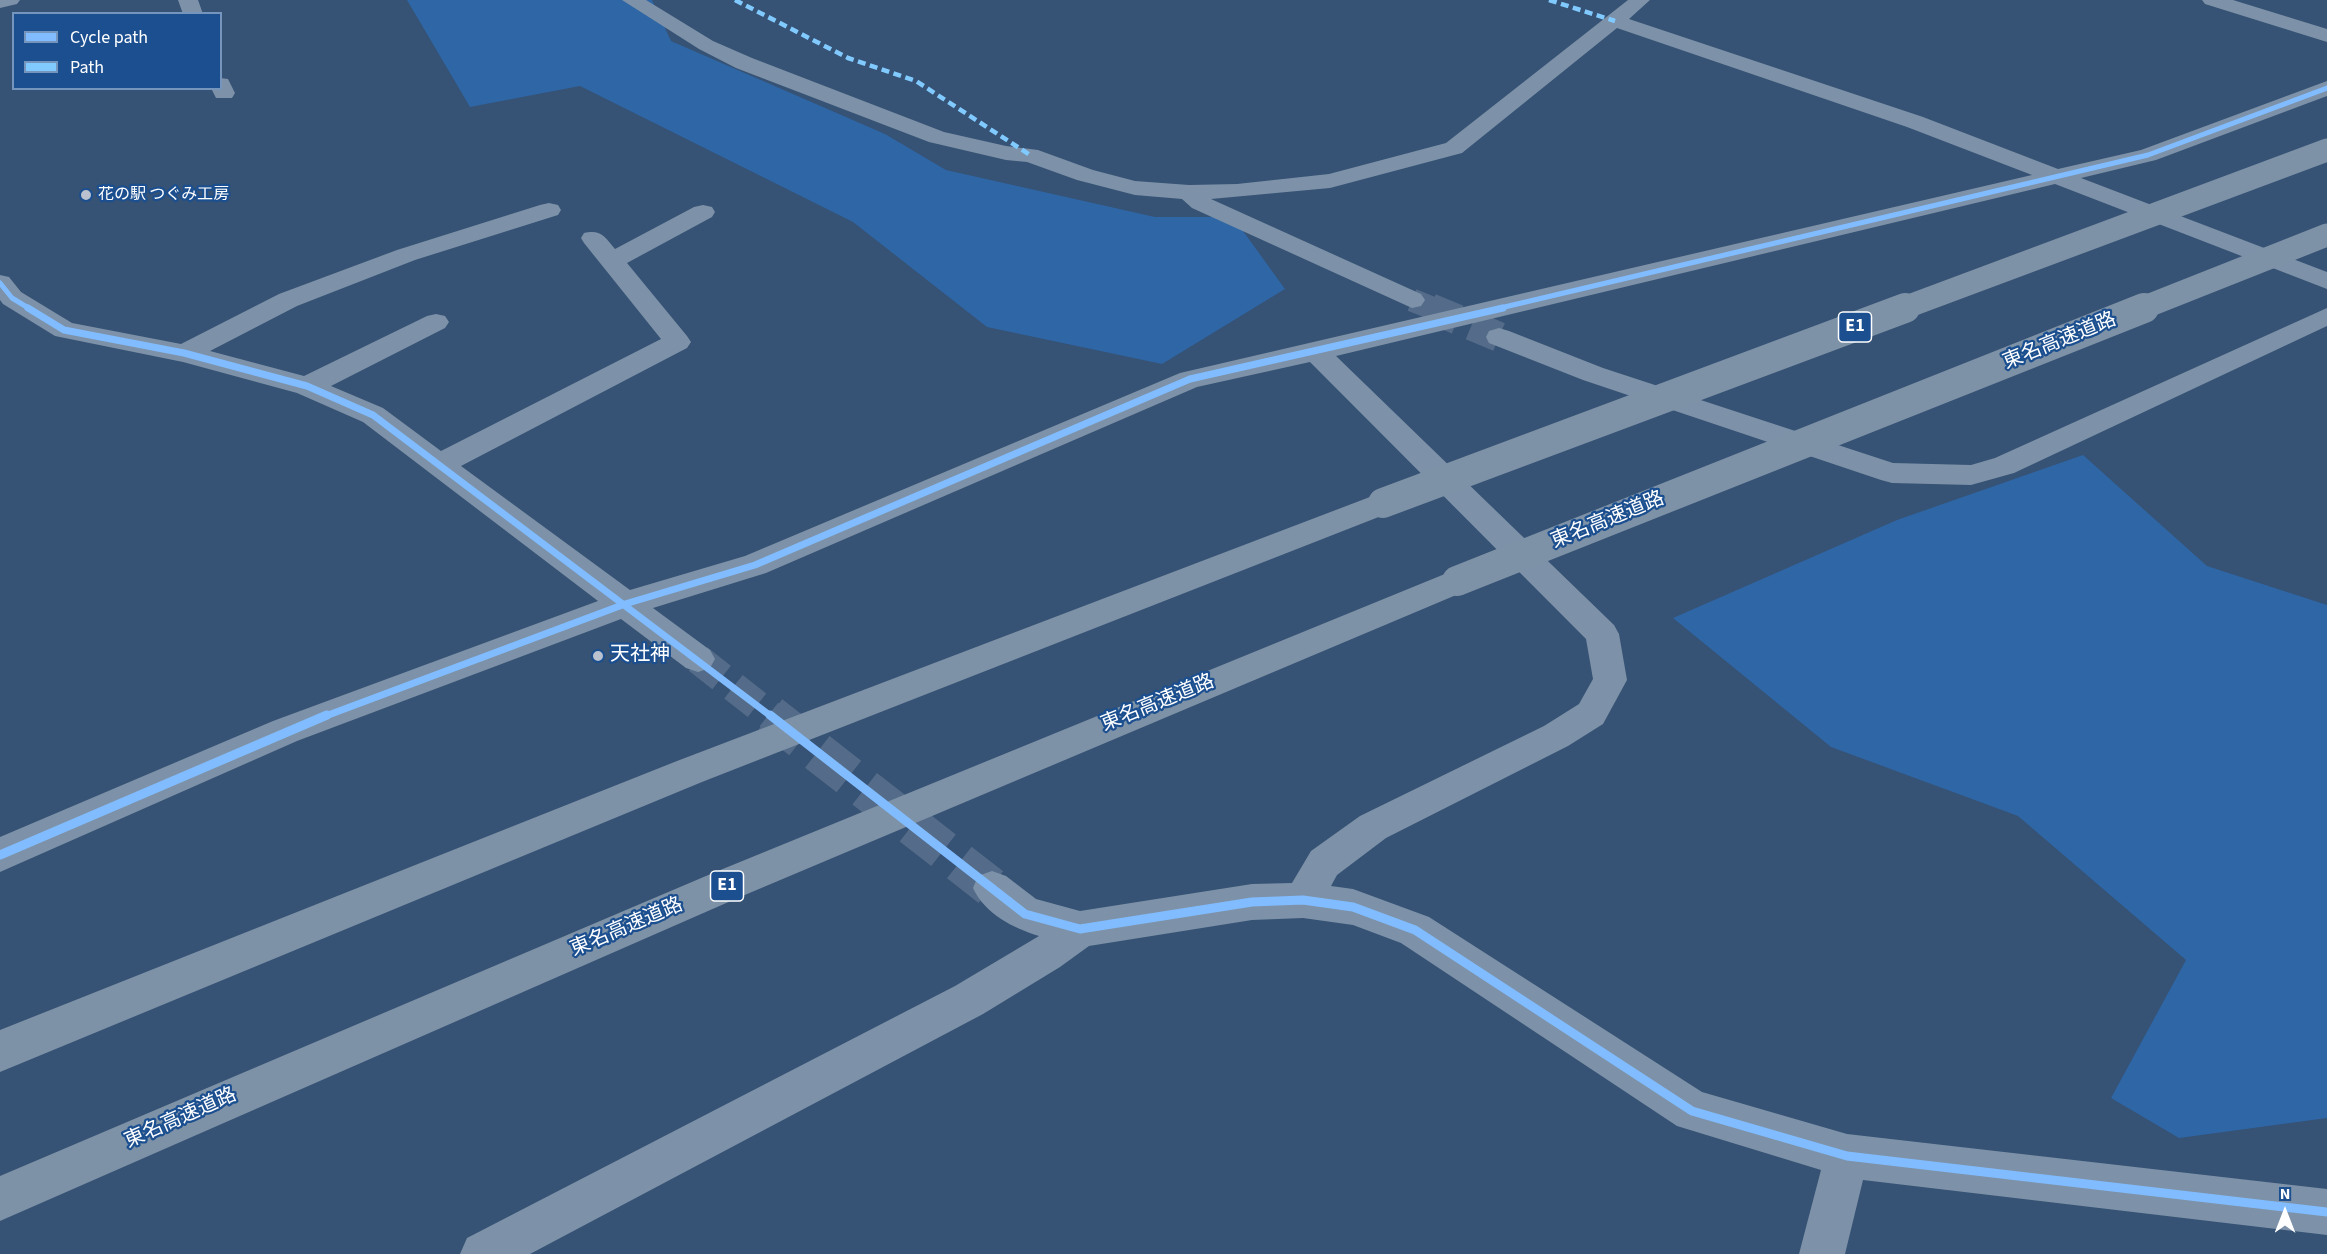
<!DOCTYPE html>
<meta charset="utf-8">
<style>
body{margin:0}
#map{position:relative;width:2327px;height:1254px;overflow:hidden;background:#365274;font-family:"Source Sans 3",sans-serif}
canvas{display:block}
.legend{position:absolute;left:12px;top:12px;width:210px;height:78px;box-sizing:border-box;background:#1b4f8f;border:2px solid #7695bc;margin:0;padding:8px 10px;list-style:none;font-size:18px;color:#fff}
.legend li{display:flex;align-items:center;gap:12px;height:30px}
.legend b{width:30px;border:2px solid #7695bc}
.north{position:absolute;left:2255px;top:1182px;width:60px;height:60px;-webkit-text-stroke:4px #1b4f8f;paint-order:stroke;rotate:0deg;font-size:16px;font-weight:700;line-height:24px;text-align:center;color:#fff}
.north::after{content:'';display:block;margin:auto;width:21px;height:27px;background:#fff;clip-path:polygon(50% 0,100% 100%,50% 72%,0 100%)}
</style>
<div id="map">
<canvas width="2327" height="1254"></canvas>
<ul class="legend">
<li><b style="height:8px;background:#80bcff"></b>Cycle path</li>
<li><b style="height:8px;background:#80caff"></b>Path</li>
</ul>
<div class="north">N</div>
</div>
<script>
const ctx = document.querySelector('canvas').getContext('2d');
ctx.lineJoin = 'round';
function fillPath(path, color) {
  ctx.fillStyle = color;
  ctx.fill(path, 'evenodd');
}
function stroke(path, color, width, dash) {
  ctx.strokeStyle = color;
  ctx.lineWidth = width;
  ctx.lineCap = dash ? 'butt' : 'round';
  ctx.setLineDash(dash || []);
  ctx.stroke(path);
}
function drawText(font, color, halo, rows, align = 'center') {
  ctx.font = font + ' "Source Sans 3","Noto Sans JP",sans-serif';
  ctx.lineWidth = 4.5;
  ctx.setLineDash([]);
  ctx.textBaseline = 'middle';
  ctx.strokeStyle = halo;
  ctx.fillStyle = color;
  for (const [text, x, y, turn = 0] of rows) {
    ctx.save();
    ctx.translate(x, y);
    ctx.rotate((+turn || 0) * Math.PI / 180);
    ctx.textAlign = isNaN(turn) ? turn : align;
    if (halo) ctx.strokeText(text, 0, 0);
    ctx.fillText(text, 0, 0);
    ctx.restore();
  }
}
fillPath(new Path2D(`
 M407,0H652L671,41L885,134L946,170L1155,217H1233L1285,289L1162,364L987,327L853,222L580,86L470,107Z
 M2083,455L2207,566L2327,605V1118L2179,1138L2111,1098L2186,960L2018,816L1831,747L1673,618L1897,520Z`), '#2f66a5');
stroke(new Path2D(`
 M1412,300L1434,309`), '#546c89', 23, [23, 11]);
stroke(new Path2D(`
 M1430,308L1499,337
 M698,659L772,717`), '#546c89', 30, [30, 15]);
stroke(new Path2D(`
 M770,715L992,888`), '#546c89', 40, [40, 20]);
fillPath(new Path2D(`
 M0,0H20L17,4L0,8Z
 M178,0H198L203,14H183Z
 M622,0H646L713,41L752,58L944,132L1006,146L1038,150L1093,170L1135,181L1189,185L1237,184L1329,174L1446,143L1628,0H1650L1629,19L1923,117L2058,169L2141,150L2327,81V96L2156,160L2081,178L2327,272V289L2055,184L1336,356L1614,625L1619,634L1627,680L1603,724L1568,746L1386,838L1337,875L1331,886L1353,889L1429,917L1702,1092L1847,1134L2327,1189V1235L1863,1180L1845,1254H1799L1821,1170L1677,1126L1401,943L1353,925L1303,918L1252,920L1089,946L1060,967L983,1014L530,1254H460L467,1238L955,986L1039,936C1013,928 985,914 973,888L978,876L992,871L1006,876L1036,899L1080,911L1252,884L1292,883L1311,851L1360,816L1544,726L1579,704L1593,679L1586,639L1310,362L1197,387L766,573L653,608L710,650L715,659L710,668L698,672L686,668L621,619L297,741L0,872V837L273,721L598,601L363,422L297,393L183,362L55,336L3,304L0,300V275L9,277L21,292L72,323L181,344L279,294L397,250L540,205L549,203L558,205L561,210L558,215L415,260L297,306L210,351L304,376L427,316L436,314L445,316L449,322L445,328L331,386L383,408L441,451L661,339L584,243L581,238L584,233C601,229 605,237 615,249L694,207L703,205L712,207L715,212L712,217L627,263L687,336L691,342L687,348L461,466L630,590L745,556L1180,373L2032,175L1907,127L1617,28L1462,153L1330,188L1211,199L1421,294L1425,300L1421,306L1412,308L1192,208L1182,199L1135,195L1077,180L1027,162L1006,160L929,142L736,68L699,49Z
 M2202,0H2233L2327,29V42L2205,4Z
 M220,78L228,79L235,93L232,98H216L211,88H220Z
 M2327,308V326L2014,473L1971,485L1892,483L1881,480L1583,380L1489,343L1486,337L1489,331L1499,328L1509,331L1603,368L1893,463L1971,465L1995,458Z`), '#7d92a8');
fillPath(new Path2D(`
 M1383,492L1394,495L1398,503L1394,511L702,782L0,1072V1030L677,761Z
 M1457,569L1468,572L1473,581L1468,590L740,897L0,1221V1176L713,873Z`), '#7e92a7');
stroke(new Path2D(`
 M1901,309L2327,150
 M2140,309L2327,235`), '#7e92a7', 23);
stroke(new Path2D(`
 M1383,503L1905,308
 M1457,581L2144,308`), '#7e92a7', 30);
stroke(new Path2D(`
 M735,0L848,58L916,81L1030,155
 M1549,0L1615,21`), '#80caff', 4.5, [8, 4.5]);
stroke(new Path2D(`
 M0,283L12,298L30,309
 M1496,309L2148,155L2327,88`), '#80bcff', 5);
stroke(new Path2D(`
 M28,308L64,330L184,353L307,386L373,415L772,717
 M323,717L625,604L755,565L1190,379L1503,308`), '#80bcff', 7);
stroke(new Path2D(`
 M770,715L1025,914L1080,929L1252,902L1303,900L1353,907L1415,930L1692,1111L1847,1156L2327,1212
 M0,855L327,715`), '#80bcff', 9);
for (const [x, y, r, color] of [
 [86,195,6,"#b9c2ce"],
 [598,656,6,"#b9c2ce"]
]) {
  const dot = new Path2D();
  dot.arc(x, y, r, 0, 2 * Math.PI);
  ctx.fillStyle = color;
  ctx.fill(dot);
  stroke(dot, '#1b4f8f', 2);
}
drawText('16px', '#fff', '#1b4f8f', [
 ["花の駅 つぐみ工房",98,195]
], 'left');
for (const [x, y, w] of [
 [1855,327,33],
 [727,886,33]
]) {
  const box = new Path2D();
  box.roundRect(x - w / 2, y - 15, w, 30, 4.5);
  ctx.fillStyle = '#1b4f8f';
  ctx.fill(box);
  stroke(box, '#fff', 1.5);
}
drawText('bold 18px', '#fff', null, [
 ["E1",1855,327],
 ["E1",727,886]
]);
drawText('20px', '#fff', '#1b4f8f', [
 ["東名高速道路",2060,342,-22],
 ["東名高速道路",1608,521,-22],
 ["東名高速道路",1158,704,-22],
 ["東名高速道路",627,928,-23],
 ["東名高速道路",181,1119,-24]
]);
drawText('20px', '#fff', '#1b4f8f', [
 ["天社神",610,656]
], 'left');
</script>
